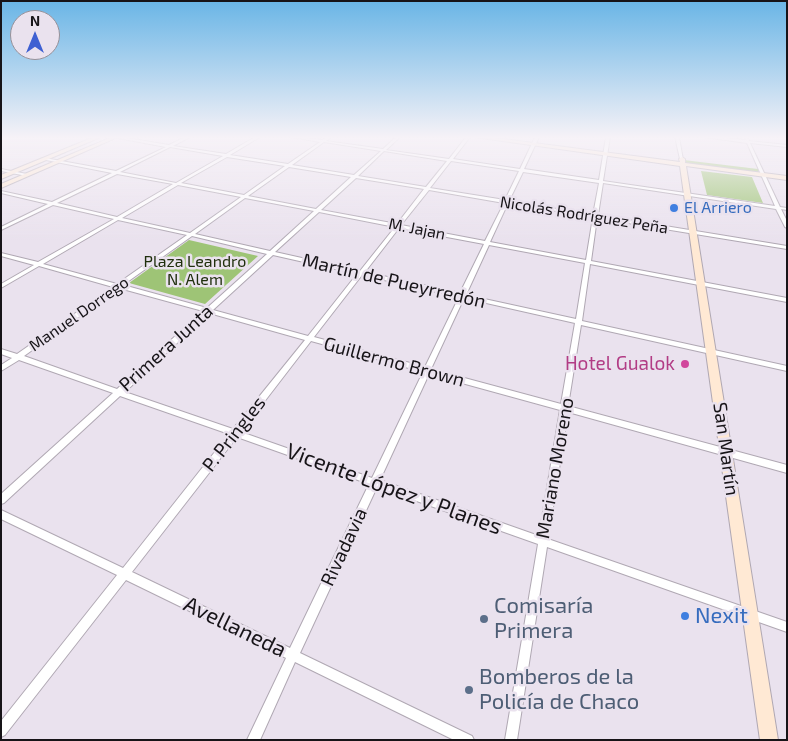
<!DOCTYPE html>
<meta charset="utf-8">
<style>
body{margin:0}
#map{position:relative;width:788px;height:741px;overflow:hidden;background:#eae2ee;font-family:"Exo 2",sans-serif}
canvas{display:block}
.frame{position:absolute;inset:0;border:2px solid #171418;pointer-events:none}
.north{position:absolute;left:10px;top:10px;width:50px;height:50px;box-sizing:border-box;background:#eae2ee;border:1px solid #969098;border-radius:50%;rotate:0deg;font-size:14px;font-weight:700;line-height:20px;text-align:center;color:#171418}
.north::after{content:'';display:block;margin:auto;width:18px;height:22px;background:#3e60d2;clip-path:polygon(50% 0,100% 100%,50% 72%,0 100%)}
</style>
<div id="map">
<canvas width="788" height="741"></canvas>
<div class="frame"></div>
<div class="north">N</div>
</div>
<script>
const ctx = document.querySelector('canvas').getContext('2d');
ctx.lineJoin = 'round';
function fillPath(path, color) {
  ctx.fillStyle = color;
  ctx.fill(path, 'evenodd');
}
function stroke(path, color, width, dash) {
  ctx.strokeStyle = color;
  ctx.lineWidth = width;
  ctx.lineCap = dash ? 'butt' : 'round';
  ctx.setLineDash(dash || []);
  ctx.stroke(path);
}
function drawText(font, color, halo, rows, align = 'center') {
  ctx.font = font + ' "Exo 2",sans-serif';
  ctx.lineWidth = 5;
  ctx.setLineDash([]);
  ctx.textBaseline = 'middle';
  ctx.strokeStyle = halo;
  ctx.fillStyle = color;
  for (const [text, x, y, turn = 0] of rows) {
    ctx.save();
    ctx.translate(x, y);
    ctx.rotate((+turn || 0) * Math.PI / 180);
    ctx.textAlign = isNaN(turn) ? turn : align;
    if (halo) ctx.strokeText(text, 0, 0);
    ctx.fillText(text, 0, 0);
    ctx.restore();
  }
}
fillPath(new Path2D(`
 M684,160L758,169L759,173L687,164Z
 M701,171L752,177L763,203L707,195Z
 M189,240L258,256L205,304L129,283Z`), '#9ec476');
const street = new Path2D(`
 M112,137H121L169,145L185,137H190L173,146L226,154L255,137H260L230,155L288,164L320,142L291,137H301L322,140L327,137H331L326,141L383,149L396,137H400L386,150L449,159L466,137H470L453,159L520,169L535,137H539L524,169L599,180L606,137H610L603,181L775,206L747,143L704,137H716L746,140L744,137H748L749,141L787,145V147L750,143L780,207L787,208V210L781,209L787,221V228L785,227L776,209L603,183L598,215L787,246V249L597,218L591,261L787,298V302L590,264L582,321L787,366V371L581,325L568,406L787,465V473L568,412L548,539L787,622V632L547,547L517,740H505L538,544L377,487L300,653L472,736L474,740H454L295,662L260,740H247L286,658L126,580L5,735L1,737V721L117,575L1,519V510L123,568L229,434L120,396L4,503L1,504V494L113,393L19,360L1,371V365L12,358L1,354V349L17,354L113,287L39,266L1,288V284L34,265L1,256V253L38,262L114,219L53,205L1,230V227L48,204L1,193V191L52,202L112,173L46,160L44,159L45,158L116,171L166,147ZM324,142L381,151L354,175L292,165ZM170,147L223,156L176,183L120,172ZM384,151L447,161L426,187L358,176ZM227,157L285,166L244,195L181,183ZM451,161L519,171L505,200L430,188ZM289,167L351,177L316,209L248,196ZM523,172L599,183L593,215L509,201ZM117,174L173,184L117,217L57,203ZM356,178L424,189L397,224L321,210ZM178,185L241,197L190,233L122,218ZM429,190L504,203L485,241L401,225ZM245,198L314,211L270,251L195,234ZM508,203L593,217L586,260L490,242ZM319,212L395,227L360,271L275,252ZM118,220L187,235L117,284L43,264ZM399,228L484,244L460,293L365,272ZM192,236L267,254L207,308L123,285ZM489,245L585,263L576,319L466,295ZM273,255L357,274L308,336L213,310ZM362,275L459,297L425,367L314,337ZM119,288L203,311L117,389L24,356ZM464,298L575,323L561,404L431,369ZM209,313L305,340L233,429L125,392ZM311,341L423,372L372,478L241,432ZM429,374L560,410L539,536L380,480ZM237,437L369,484L290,648L132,572Z
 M675,137H679L683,160L680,159Z
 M1,169L27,174L29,175L27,176L1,171Z`);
const secondary = new Path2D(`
 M94,137H101L1,179V175Z
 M112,137H118L1,188V184Z
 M474,137H488L680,162L679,159L682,157L685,159V163L787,176V180L686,166L778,740H760L680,166Z`);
stroke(street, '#b0a8b3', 2);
stroke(secondary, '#b0a8b3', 2);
fillPath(street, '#fff');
fillPath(secondary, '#ffe9d4');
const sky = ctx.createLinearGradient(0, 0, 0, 241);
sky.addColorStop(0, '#69b5e6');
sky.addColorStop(0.57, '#f6f2f7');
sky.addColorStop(1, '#f6f2f700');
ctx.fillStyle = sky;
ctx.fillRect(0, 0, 788, 241);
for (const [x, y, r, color] of [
 [674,208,5,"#3f7fe0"],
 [685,364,5,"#d1479c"],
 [685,616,5,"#3f7fe0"],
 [484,619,5,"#5c6f8a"],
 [469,690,5,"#5c6f8a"]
]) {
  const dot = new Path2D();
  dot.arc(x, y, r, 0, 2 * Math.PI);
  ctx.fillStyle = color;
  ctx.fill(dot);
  stroke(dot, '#eae2ee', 2);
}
drawText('16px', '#366cbe', '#eae2ee', [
 ["El Arriero",684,208]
], 'left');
drawText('16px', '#171418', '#eae2ee', [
 ["Nicolás Rodríguez Peña",584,215,9],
 ["M. Jajan",417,229,11],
 ["Manuel Dorrego",79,314,-35]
]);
drawText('16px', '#202f0d', '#eae2ee', [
 ["Plaza Leandro",195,262],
 ["N. Alem",195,280]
]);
drawText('19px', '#171418', '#eae2ee', [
 ["Martín de Pueyrredón",394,281,13],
 ["Primera Junta",166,348,-42],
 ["Guillermo Brown",394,362,15],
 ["P. Pringles",234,434,-52],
 ["San Martín",726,449,82],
 ["Mariano Moreno",555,468,-80],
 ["Rivadavia",344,547,-65]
]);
drawText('19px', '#b23c85', '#eae2ee', [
 ["Hotel Gualok",675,364]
], 'right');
drawText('22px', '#171418', '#eae2ee', [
 ["Vicente López y Planes",394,489,20],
 ["Avellaneda",235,627,26]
]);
drawText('22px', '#4e5e75', '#eae2ee', [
 ["Comisaría",494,606],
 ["Primera",494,631],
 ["Bomberos de la",479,677],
 ["Policía de Chaco",479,702]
], 'left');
drawText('22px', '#366cbe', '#eae2ee', [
 ["Nexit",695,616]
], 'left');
</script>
